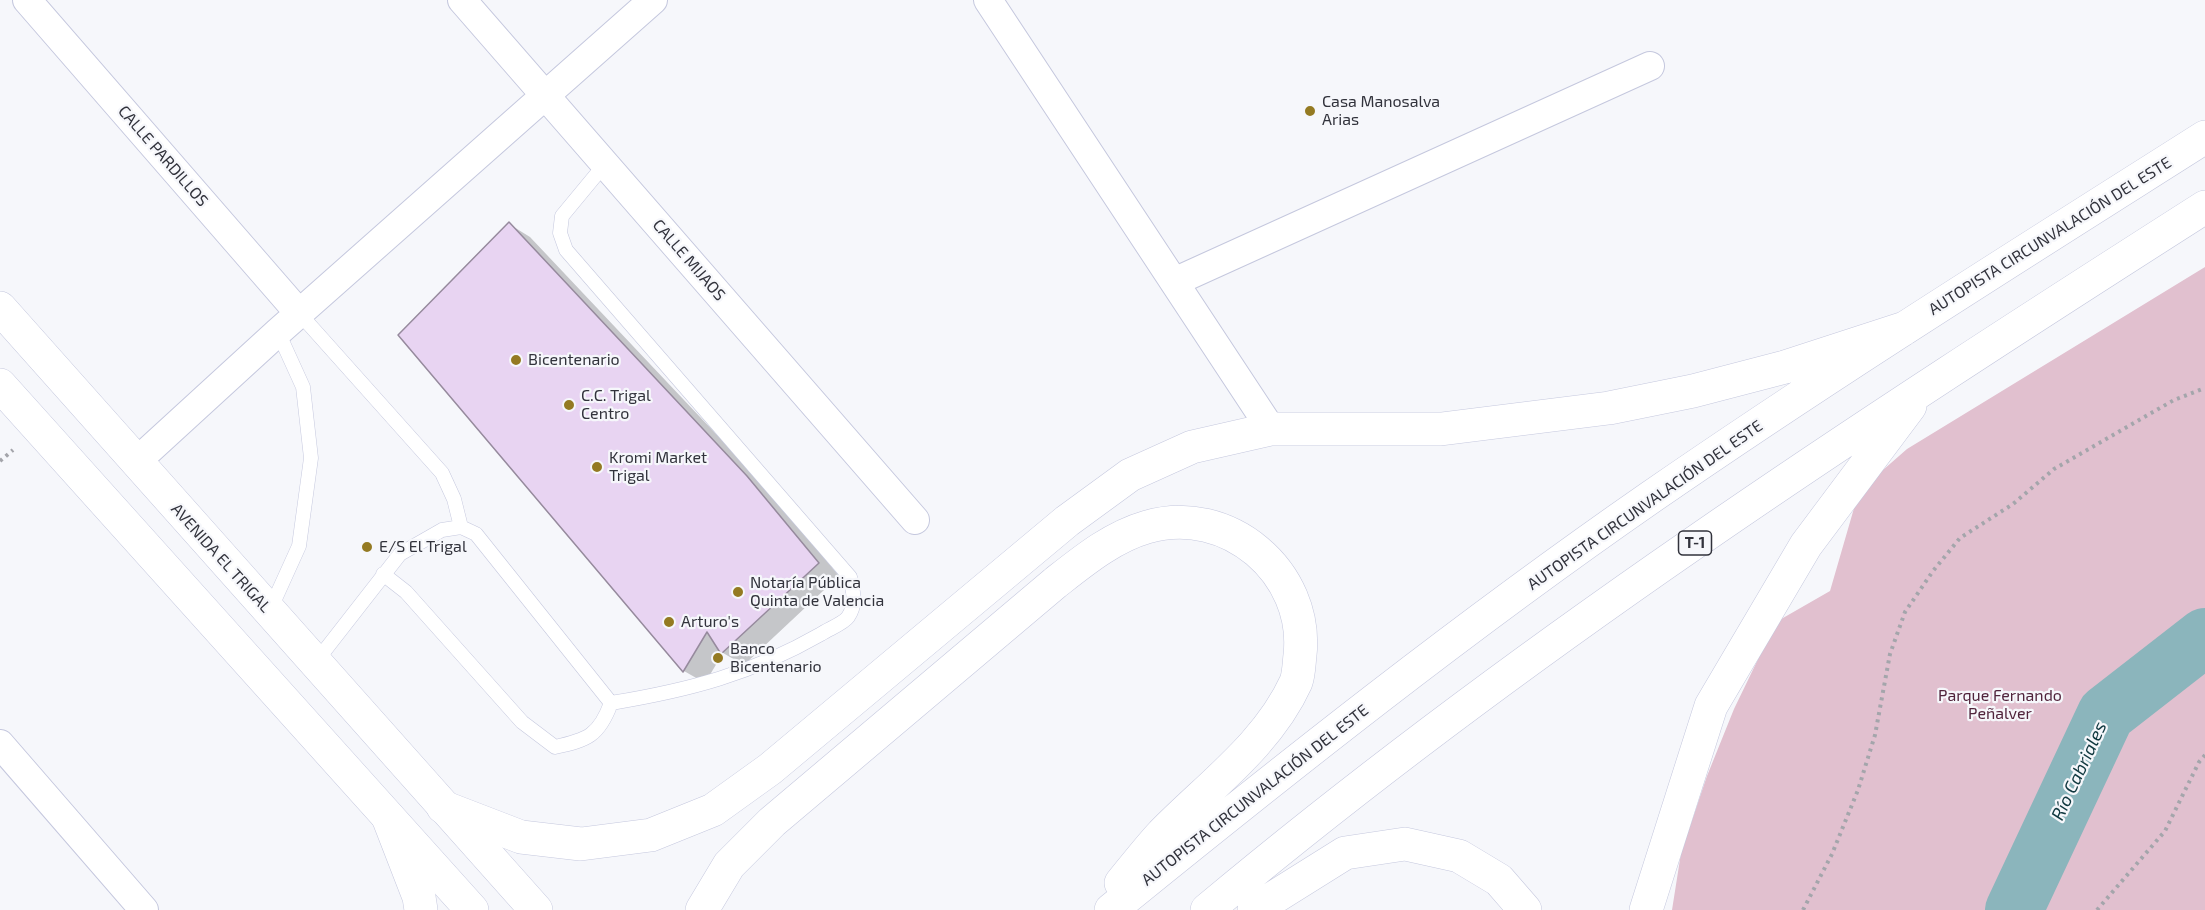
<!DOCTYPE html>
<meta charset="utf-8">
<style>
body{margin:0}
canvas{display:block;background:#f6f7fb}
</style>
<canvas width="2205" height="910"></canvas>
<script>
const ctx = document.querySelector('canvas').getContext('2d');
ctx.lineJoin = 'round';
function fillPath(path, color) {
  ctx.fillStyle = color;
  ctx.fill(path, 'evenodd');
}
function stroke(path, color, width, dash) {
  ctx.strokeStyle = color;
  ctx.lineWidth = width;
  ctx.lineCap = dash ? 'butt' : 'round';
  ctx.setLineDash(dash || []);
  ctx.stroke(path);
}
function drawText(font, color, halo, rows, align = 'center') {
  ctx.font = font + ' "Exo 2",sans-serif';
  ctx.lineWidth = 4.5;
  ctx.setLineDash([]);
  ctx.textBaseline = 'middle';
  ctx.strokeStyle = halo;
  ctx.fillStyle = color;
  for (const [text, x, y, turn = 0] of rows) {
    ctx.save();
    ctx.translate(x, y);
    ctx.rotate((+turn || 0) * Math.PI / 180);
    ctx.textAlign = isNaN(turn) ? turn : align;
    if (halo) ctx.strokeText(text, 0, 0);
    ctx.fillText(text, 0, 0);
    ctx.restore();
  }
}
fillPath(new Path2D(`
 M2205,267V910H1672L1681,853L1707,776L1734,709L1776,622L1830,591L1859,491L1907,449Z`), '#e1c0cf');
fillPath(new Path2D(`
 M509,224L530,237L769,490L839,576L744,665L723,653L705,683L684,671Z`), '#0003');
stroke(new Path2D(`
 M2014,910L2106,714L2205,637`), '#8bb5bc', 58);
const building = new Path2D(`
 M509,222L747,476L819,563L721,654L707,632L683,672L398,335Z`);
fillPath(building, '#e8d4f2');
stroke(building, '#968a9d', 1.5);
const lane = new Path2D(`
 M605,164L562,216L560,233L566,250L850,577C853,591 857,604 848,617C843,624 828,629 821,634C751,674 690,690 611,703
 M299,313L442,473L454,499L461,527
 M270,610L299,546L311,458L303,387L278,332
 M315,663L400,554L442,530L461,527L476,534L611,703C599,736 587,740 555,747L522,722L406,592L383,574`);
const street = new Path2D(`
 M27,0L299,313
 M462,0L915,520
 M988,0L1271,429
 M1174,282L1650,66
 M136,462L278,332L653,0
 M0,744L144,910`);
const secondary = new Path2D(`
 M0,308L536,910
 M0,385L472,910`);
const highway = new Path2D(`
 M443,807L521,837L581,844L651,835L713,810L770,769L1067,521L1130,475L1192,447L1271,429H1441L1609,408L1693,391L1785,367L1905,328
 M388,817L419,897L421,910
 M702,910L729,865L772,822L1055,583C1083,561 1112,537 1147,527C1228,503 1309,573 1300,655C1299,663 1299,674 1296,682C1268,744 1209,786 1162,834C1148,849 1135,866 1121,883
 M1111,910C1287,767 1465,626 1651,497C1832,372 2019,255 2205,137
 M1207,910C1519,649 1862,426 2205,207
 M1254,910L1345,853L1405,844L1459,856L1499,880L1525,910
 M1646,910L1711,706L1806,545L1910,406`);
stroke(lane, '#c5c8de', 15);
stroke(street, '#c5c8de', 30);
stroke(secondary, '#c5c8de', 34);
stroke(highway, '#c5c8de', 34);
stroke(new Path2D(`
 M0,461L13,450
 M1803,910L1832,854L1858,790L1875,735L1890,654L1905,612L1933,571L1960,538L2013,504L2054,469L2174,400L2205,388
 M2097,910L2165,831L2199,762L2205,755`), '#a4a5ab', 4, [3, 4.5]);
stroke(lane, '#fff', 14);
stroke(street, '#fff', 28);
stroke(secondary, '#fff', 33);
stroke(highway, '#fff', 33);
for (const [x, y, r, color] of [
 [1310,111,6,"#947a22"],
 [516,360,6,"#947a22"],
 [569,405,6,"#947a22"],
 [597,467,6,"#947a22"],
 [367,547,6,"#947a22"],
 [738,592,6,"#947a22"],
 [669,622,6,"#947a22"],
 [718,658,6,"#947a22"]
]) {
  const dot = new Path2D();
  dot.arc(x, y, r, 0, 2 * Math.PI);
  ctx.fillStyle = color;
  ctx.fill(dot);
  stroke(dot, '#f6f7fb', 2);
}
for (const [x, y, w] of [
 [1695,543,33]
]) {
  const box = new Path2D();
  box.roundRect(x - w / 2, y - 12, w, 24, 4.5);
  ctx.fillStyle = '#f6f7fb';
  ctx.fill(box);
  stroke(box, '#32333c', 1.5);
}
drawText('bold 15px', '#32333c', null, [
 ["T-1",1695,543]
]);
drawText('16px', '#32333c', '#f6f7fb', [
 ["Casa Manosalva",1322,102],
 ["Arias",1322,120],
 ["Bicentenario",528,360],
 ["C.C. Trigal",581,396],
 ["Centro",581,414],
 ["Kromi Market",609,458],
 ["Trigal",609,476],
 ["E/S El Trigal",379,547],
 ["Notaría Pública",750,583],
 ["Quinta de Valencia",750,601],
 ["Arturo's",681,622],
 ["Banco",730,649],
 ["Bicentenario",730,667]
], 'left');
drawText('16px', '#32333c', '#f6f7fb', [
 ["CALLE PARDILLOS",163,156,49],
 ["AUTOPISTA CIRCUNVALACIÓN DEL ESTE",2050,236,-32],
 ["CALLE MIJAOS",689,260,49],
 ["AUTOPISTA CIRCUNVALACIÓN DEL ESTE",1645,505,-35],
 ["AVENIDA EL TRIGAL",221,558,48],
 ["AUTOPISTA CIRCUNVALACIÓN DEL ESTE",1255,795,-38]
]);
drawText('16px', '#51243c', '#f6f7fb', [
 ["Parque Fernando",2000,696],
 ["Peñalver",2000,714]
]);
drawText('italic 18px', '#10383f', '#f6f7fb', [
 ["Río Cabriales",2079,771,-65]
]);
</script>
